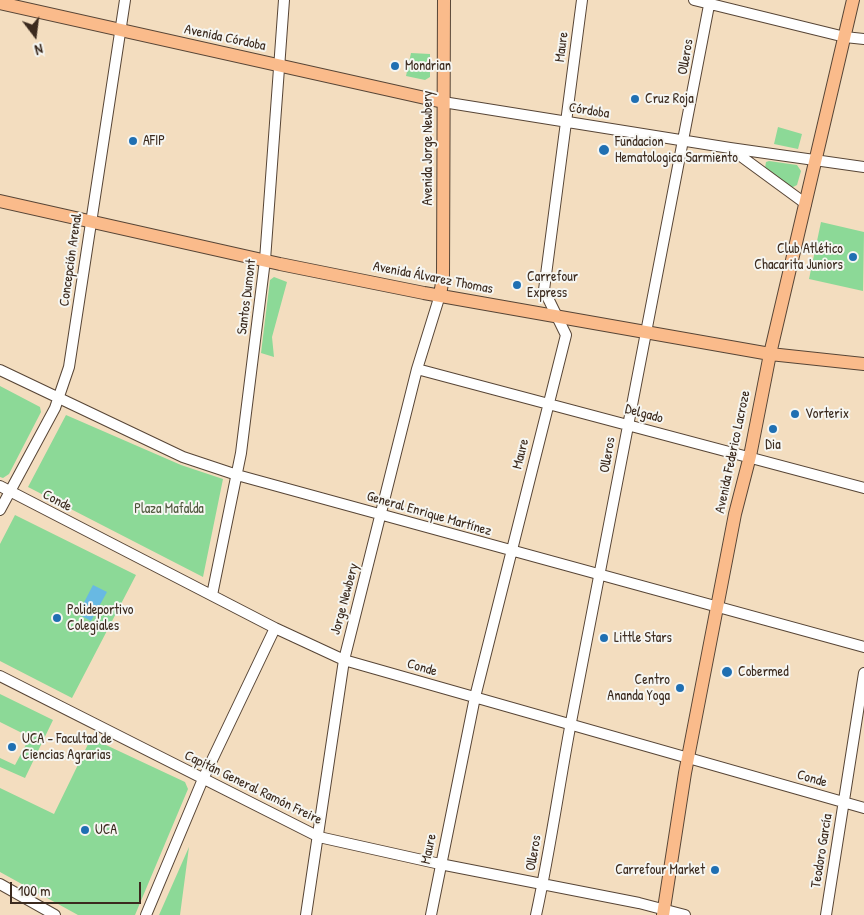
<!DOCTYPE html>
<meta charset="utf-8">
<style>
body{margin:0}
#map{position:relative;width:864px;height:915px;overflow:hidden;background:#f3ddbf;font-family:"Patrick Hand",sans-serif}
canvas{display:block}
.north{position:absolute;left:10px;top:10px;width:50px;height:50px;-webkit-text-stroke:4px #f6f6f2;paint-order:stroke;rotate:165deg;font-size:14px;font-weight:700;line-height:20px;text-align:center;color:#3b2a1e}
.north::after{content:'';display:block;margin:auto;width:18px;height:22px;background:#3b2a1e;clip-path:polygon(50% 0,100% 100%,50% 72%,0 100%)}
.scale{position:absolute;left:10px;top:882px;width:131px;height:22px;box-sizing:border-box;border:2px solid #3b2a1e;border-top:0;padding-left:6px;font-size:15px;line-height:18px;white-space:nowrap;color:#3b2a1e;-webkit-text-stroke:4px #f6f6f2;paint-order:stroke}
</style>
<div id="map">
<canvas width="864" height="915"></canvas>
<div class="north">N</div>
<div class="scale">100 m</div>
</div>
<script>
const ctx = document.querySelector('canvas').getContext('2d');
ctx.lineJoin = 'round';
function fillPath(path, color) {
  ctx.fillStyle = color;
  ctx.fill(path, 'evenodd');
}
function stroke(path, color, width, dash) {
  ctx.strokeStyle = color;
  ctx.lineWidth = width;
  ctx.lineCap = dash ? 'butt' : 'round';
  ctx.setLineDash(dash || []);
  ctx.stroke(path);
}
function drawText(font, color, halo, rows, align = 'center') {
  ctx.font = font + ' "Patrick Hand",sans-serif';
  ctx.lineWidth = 4;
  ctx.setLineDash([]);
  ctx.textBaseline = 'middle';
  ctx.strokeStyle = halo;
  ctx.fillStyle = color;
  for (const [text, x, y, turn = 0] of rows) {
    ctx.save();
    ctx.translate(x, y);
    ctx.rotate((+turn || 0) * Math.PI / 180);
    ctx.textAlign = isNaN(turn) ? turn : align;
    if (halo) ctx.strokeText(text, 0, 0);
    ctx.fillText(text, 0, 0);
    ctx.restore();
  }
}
fillPath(new Path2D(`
 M411,53L430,54V77L425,80L406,76Z
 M778,127L802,134L798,149L774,144Z
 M769,161L797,165L801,171L797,185L791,188L765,168L766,162Z
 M821,222L864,232L863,291L809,279Z
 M274,277L287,282L272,337L274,357L261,353L270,280Z
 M0,386L40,407L41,412L9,474L3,478L0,477Z
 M66,415L181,465L223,479L203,577L28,487Z
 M15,515L136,575L72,698L0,661V544Z
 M0,694L53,720L25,778L0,767V758L15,765L30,737L0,722Z
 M91,738L185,782L188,789L135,915H78L0,872V788L54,814Z
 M189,847L180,915H159Z`), '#8cd997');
fillPath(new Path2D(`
 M93,585L107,592L91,621L78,614Z`), '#68b9e3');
const minor = new Path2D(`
 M694,0L845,37L864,39
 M443,102L730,148L864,167
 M731,149L806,204
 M417,369L864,488
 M0,370L183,457L237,475L864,647
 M0,486L275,628L344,660L864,808
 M0,510L55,408L69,367L125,0
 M212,595L241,453L265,260L284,0
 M0,676L319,837L440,864L639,903L685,915
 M0,884L55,915
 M146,915L203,779L275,628
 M306,915L344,660L417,369L440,295
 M431,915L475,697L566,335L544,290L582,0
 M536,915C550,851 559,786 571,722C619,481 663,240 710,0
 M826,915L864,673`);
const major = new Path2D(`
 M0,3L443,102
 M0,201L280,264L424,293L770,354L864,364
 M440,295L443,277L444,0
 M663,915L685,773L735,514L750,456L770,354L853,0`);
stroke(minor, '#574536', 12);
stroke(major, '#574536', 14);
stroke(minor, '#fff', 10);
stroke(major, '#fabb8b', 12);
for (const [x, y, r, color] of [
 [395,66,5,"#1f6fb2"],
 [635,99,5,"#1f6fb2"],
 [133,141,5,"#1f6fb2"],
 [604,150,6,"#1f6fb2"],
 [853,257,5,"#1f6fb2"],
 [517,285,5,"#1f6fb2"],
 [795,414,5,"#1f6fb2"],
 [773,429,5,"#1f6fb2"],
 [57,618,5,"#1f6fb2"],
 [604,638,5,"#1f6fb2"],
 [727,672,6,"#1f6fb2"],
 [680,688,5,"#1f6fb2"],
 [12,747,5,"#1f6fb2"],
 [85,830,5,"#1f6fb2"],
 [715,870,5,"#1f6fb2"]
]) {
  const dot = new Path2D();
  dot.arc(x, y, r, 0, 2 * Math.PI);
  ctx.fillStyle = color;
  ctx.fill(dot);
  stroke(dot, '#f6f6f2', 2);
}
drawText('14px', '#3b2a1e', '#f6f6f2', [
 ["Avenida Córdoba",225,38,12],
 ["Maure",562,47,-83],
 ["Olleros",686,57,-80],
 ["Córdoba",589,111,9],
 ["Avenida Jorge Newbery",428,148,-90],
 ["Concepción Arenal",71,260,-82],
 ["Avenida Álvarez Thomas",433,278,11],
 ["Santos Dumont",247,297,-83],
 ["Delgado",644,414,15],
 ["Avenida Federico Lacroze",733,452,-78],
 ["Maure",521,454,-76],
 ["Olleros",608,455,-80],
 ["Conde",57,501,27],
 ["General Enrique Martínez",429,514,16],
 ["Jorge Newbery",345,599,-75],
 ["Conde",422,668,16],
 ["Conde",812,779,16],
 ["Capitán General Ramón Freire",253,788,26],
 ["Maure",429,849,-78],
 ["Teodoro García",822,851,-81],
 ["Olleros",534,853,-80]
]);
drawText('14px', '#3b2a1e', '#f6f6f2', [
 ["Mondrian",405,66],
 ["Cruz Roja",645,99],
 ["AFIP",143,141],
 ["Fundacion",615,142],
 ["Hematologica Sarmiento",615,158],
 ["Club Atlético",843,249,"right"],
 ["Chacarita Juniors",843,265,"right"],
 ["Carrefour",527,277],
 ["Express",527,293],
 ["Vorterix",805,414],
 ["Dia",773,445,"center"],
 ["Polideportivo",67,610],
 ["Colegiales",67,626],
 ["Little Stars",614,638],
 ["Cobermed",738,672],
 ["Centro",670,680,"right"],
 ["Ananda Yoga",670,696,"right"],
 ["UCA - Facultad de",22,739],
 ["Ciencias Agrarias",22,755],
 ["UCA",95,830],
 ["Carrefour Market",705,870,"right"]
], 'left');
drawText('14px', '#4f563c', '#f6f6f2', [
 ["Plaza Mafalda",169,509]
]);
</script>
